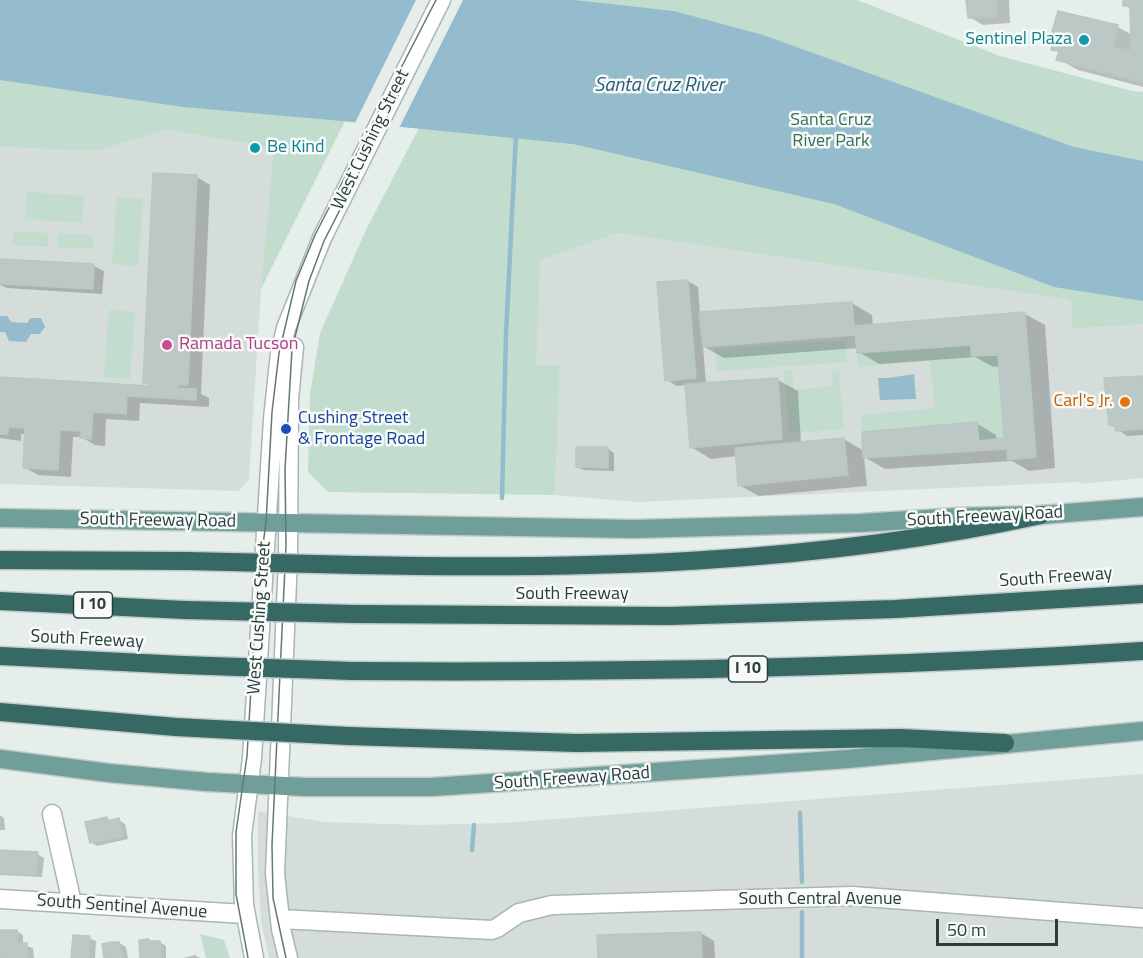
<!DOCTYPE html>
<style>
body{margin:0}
#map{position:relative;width:1143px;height:958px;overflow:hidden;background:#e6eeeb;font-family:"Titillium Web",sans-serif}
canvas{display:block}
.scale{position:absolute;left:936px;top:919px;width:122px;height:27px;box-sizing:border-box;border:3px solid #273e3b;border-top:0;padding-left:8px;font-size:18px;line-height:21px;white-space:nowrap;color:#273e3b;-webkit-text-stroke:4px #f7faf9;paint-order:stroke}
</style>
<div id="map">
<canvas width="1143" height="958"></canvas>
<div class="scale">50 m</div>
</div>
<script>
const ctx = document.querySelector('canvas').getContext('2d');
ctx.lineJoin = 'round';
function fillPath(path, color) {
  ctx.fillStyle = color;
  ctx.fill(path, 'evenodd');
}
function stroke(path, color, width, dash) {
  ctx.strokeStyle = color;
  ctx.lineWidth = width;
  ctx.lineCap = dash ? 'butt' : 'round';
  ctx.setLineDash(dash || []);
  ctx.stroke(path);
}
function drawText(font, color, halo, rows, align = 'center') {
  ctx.font = font + ' "Titillium Web",sans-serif';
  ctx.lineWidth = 5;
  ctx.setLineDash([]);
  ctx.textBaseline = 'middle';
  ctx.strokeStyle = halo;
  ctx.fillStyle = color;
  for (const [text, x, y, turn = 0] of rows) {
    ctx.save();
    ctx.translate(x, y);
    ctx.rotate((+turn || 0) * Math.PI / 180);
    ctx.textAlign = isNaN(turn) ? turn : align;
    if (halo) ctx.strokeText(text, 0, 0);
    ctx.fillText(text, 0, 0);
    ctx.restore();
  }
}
fillPath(new Path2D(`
 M167,130L275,148L261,289L249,479L239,491L0,484V147L94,151Z
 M617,233L1071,300L1072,329L1143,324V478L1080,484V482L638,502L555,495L560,365H530L538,258Z
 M1143,774V958H269L261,921L258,871V811L325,822L419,825L504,823Z`), '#d5dddb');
fillPath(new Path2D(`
 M0,0H857L1000,56L1132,91L1143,92V324L1072,329L1071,300L617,233L540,260L536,365H560L555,495L328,492L308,472L310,394L320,333L367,228L464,41L349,113L261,289L274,148L167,130L95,151L0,147Z
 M27,192L84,196L82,223L25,219Z
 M117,197L143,199L138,266L112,264Z
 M13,231L48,233V247L12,245Z
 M58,233L93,235V249L57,247Z
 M109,310L135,312L130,379L104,377Z
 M845,340L847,362L717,371L715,349Z
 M971,345V356L998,355L1004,438L979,441L976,422L862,432L861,415L935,408L930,361L859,367L857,353Z
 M792,370L794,390L833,386L832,371H839L844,429L789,433L784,371Z
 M200,934L224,940L230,958H206Z`), '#c2dccd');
fillPath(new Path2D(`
 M0,0H574L674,11L763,35L1074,147L1143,161V301L1054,287L834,204L573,144L331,120L183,107L0,80Z
 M0,316H7L11,322L27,323L31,318H41L45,327L40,334H31L26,342L9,341L5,332H0Z
 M914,374L916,399L880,400L878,378H888Z`), '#95bccc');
fillPath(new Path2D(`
 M416,0H463L398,130L354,125Z`), '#e6eeeb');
fillPath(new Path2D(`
 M968,0H1009L1010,23L983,25L969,17Z
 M1124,0H1143V87L1078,70L1058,59L1060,53L1053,49L1059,12L1118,27L1132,35L1131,9L1125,5Z
 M197,177L210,185L201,394L209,398V407L140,403L139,421L106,419L105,446L95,445L81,437H73L71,477L38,475L24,467L26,434H21V441L0,438V379L154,388L144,382Z
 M0,261L94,266L104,271L102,294L7,288L0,285Z
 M688,281L698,287L700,314L852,303L872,315L873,326L1025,314L1045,325L1055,468L1029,471L1012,461L885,469L864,457L867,486L759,496L739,485L737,456L711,459L691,447L687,385L677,386L667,380L659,283ZM703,346L724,358L858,348L859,352L879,364L975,357L993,367L1000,366L1006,440H997L996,435L976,423L864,451L844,439L801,443L798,391L778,380L706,384Z
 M1143,378V435L1127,436L1110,424Z
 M578,449H608L614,453V471L584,470L577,467Z
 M0,815L4,818L5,830H0Z
 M106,818L112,821L119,820L125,824L128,839L97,846L91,842Z
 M0,852L37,854L44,858L42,877L0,875Z
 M17,931L23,935V945L33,948L34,958H1Z
 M701,933L714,941L715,958H600Z
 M89,938L96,941L95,958H73Z
 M160,942L166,946V958H141Z
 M119,943L126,947L128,958H106Z
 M195,955L200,958H183Z`), '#0003');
stroke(new Path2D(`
 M502,498L506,334L516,135
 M800,813L802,882
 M472,850L474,825
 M802,912V958`), '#95bccc', 4.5);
const building = new Path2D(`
 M966,0H996L997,16L968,18Z
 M1123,0H1143V82L1056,60L1059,51L1051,50L1056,33L1052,32L1058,11L1118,25L1113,47L1131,51L1130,6H1123Z
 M153,173L197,175L188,385H177V388L196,389V400L127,396L126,414L93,412L91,439L80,438L81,431L60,430L58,470L23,468L25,428L8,427V434H0V377L149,386V384L143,383Z
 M0,259L94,264L93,289L0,284Z
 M688,280L696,378L665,381L657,282Z
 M852,302L854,326L1025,312L1036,457L1008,460L1007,449L863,458L862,432L977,422L979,441L1004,438L998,355L971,356V345L857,353L855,335L703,347L699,312Z
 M1143,376V429L1116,431L1115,426L1109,425L1104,378Z
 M778,378L782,439L690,448L685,384Z
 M844,438L848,475L738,486L735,448Z
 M576,447H608V468L576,467Z
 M107,817L108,821L119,818L123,836L90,843L85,822Z
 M0,850L38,852L36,875L0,873Z
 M0,930H17V943H27L28,958H0Z
 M701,932L702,958H598L597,935Z
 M73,935L90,936L89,958H71Z
 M149,939V941H160L161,958H140L139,940Z
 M111,942H119L123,958H104L102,944Z`);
fillPath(building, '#bcc8c5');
stroke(building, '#b9c7c3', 1.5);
const minor = new Path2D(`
 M52,814L72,903
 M0,899L245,914
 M280,919L492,930L497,928L519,913L552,905L852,896L1143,918
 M254,958L244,905L242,836L252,758L273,419L280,353L286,328L322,238L441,0
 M288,958L281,929L275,874L288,557L289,399L294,347`);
const major = new Path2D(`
 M0,518L634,529L860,523L958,517L1041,515L1143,507
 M0,759L109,773L207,782L305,787H432L848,759L1143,731`);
const highway = new Path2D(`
 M0,560L187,561
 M357,565C587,570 816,564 1041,515
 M0,601L185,610
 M354,614L670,616L895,609L1143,594
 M0,656L183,665
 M352,671C616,673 879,668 1143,651
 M0,712L176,727
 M348,736L577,743L900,738L1005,743`);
stroke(minor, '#a9b6b3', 21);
stroke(major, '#c3c9c8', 21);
stroke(highway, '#c3c9c8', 21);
stroke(minor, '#fff', 18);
stroke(major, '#709e99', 18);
stroke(highway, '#366864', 18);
stroke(new Path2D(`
 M248,958L236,894V832L247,756L257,587L266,523L272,412L279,353L296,281L315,235L436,0
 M286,958L273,898L272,845L286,545L285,469L292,349L309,281L324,241L403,86`), '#627976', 1.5);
const highwayBridge = new Path2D(`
 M187,561L357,565
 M185,610L354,614
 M183,665L352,671
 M176,727L348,736`);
stroke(highwayBridge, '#c3c9c8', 21, []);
stroke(highwayBridge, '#366864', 18);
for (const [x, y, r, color] of [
 [1084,40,6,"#0f9aa8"],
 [255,148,6,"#0f9aa8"],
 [167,345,6,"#d1479c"],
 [1125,402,6,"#e8710a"],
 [286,429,6,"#1a4fb4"]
]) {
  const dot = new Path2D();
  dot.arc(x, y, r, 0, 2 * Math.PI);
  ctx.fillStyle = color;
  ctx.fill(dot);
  stroke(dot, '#f7faf9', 2);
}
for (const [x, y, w] of [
 [93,605,39],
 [748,669,39]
]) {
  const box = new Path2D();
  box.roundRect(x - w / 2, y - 13, w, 26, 4.5);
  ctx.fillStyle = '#f7faf9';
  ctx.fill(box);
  stroke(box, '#273e3b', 1.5);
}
drawText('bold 16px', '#273e3b', null, [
 ["I 10",93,605],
 ["I 10",748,669]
]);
drawText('18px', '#0d838f', '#f7faf9', [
 ["Sentinel Plaza",1072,40],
 ["Be Kind",267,148,"left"]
], 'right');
drawText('18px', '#357155', '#f7faf9', [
 ["Santa Cruz",831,121],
 ["River Park",831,142]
]);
drawText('18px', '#273e3b', '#f7faf9', [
 ["West Cushing Street",371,140,-64],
 ["South Freeway Road",985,517,-3],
 ["South Freeway Road",158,521,1],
 ["South Freeway",1056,578,-4],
 ["South Freeway",572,595],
 ["West Cushing Street",260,618,-86],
 ["South Freeway",87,640,3],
 ["South Freeway Road",572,779,-4],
 ["South Central Avenue",820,900],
 ["South Sentinel Avenue",122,907,4]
]);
drawText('18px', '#b23c85', '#f7faf9', [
 ["Ramada Tucson",179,345]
], 'left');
drawText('18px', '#c56008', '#f7faf9', [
 ["Carl's Jr.",1113,402]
], 'right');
drawText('18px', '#164399', '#f7faf9', [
 ["Cushing Street",298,419],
 ["& Frontage Road",298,440]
], 'left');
drawText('italic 20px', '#265d75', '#f7faf9', [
 ["Santa Cruz River",659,86]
]);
</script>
